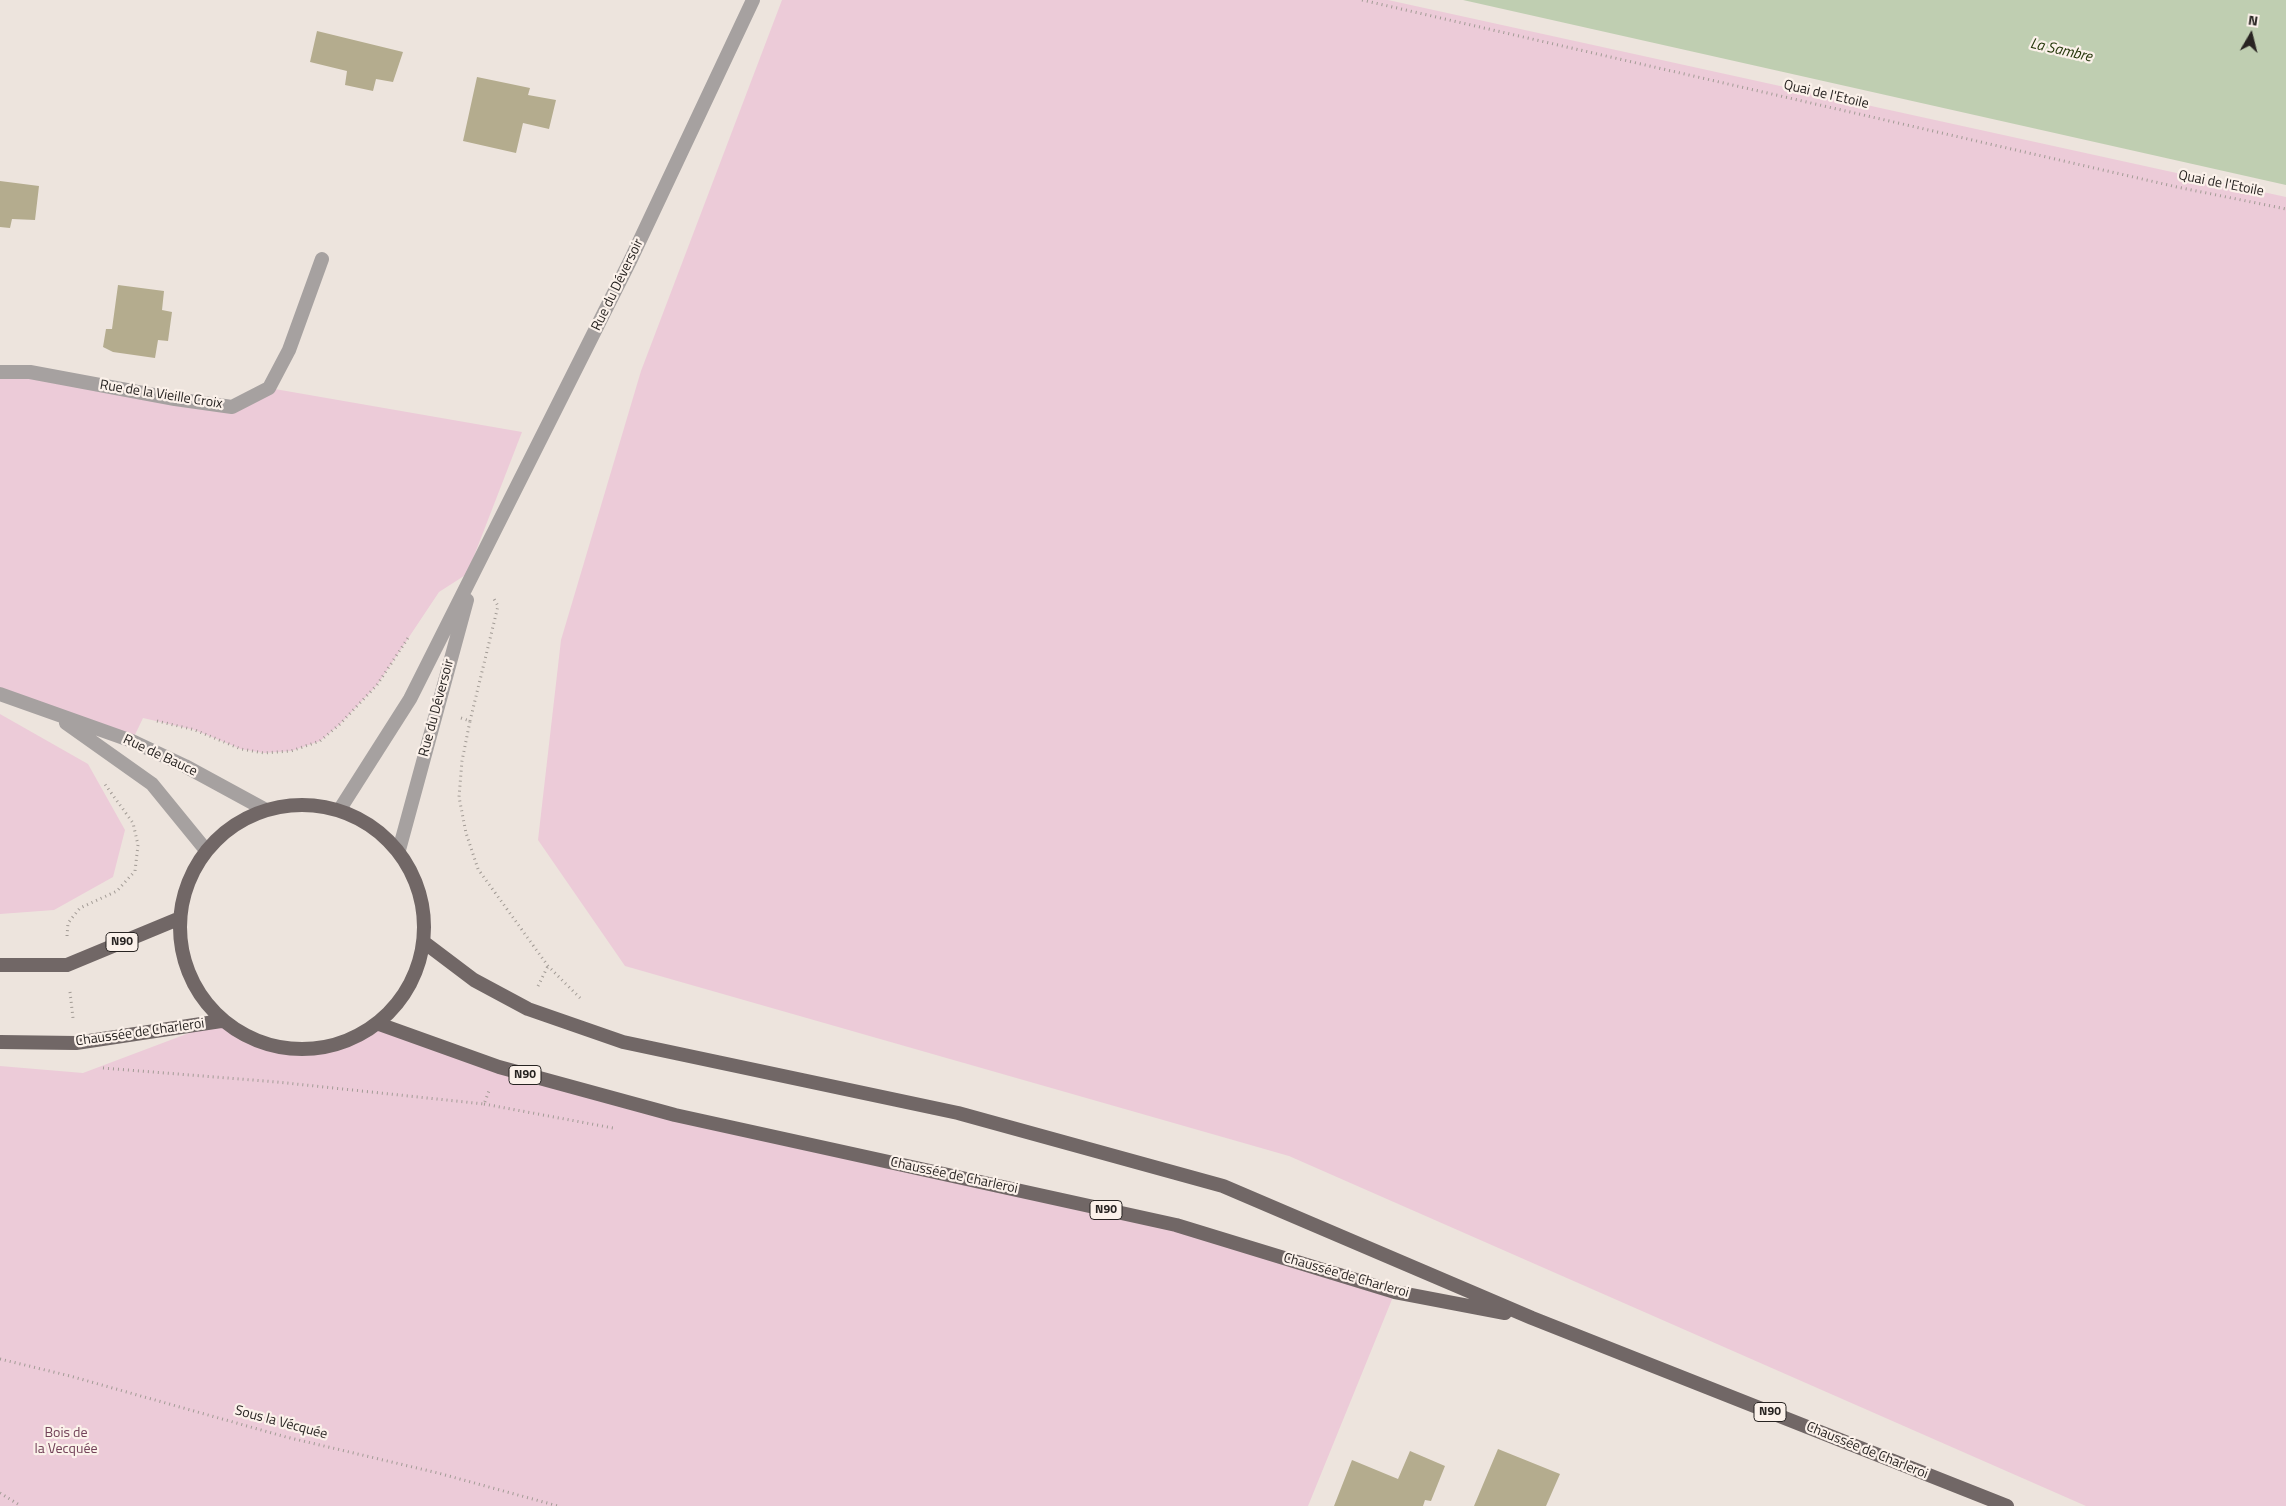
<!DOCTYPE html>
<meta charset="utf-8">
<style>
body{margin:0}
#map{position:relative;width:2286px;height:1506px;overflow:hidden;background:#ede4dd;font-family:"Titillium Web",sans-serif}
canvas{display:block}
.north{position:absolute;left:2226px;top:10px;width:50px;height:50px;-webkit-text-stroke:4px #fbf1ea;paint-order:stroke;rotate:8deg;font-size:14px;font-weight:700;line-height:20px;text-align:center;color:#282422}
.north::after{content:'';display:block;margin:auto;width:18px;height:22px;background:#282422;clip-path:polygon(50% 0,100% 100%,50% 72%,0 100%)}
</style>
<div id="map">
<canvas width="2286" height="1506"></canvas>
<div class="north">N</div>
</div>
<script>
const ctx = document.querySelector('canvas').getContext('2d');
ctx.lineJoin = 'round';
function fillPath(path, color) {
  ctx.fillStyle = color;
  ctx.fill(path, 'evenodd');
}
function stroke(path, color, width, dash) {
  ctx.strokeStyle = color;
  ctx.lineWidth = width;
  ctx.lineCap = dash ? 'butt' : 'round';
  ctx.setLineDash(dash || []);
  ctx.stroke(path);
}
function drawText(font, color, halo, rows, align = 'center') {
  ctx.font = font + ' "Titillium Web",sans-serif';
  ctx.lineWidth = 4.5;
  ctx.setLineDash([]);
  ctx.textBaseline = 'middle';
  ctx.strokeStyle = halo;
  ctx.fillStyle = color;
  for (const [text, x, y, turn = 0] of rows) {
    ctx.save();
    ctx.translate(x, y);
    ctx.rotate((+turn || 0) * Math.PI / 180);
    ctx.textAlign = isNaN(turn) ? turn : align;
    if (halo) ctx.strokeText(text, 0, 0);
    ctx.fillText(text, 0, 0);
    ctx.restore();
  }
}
fillPath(new Path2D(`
 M782,0H1388L2286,197V1506H2086L1289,1156L625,966L538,840L561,640L641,371Z
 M0,372L232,407L269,388L522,432L467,574L439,592L377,685L340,724L320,741L291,751L264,753L241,749L195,730L143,718L132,741L0,691Z
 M0,714L88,764L125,830L113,877L54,910L0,914Z
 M221,1021L262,1044L298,1051L346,1043L379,1024L675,1115L1176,1225L1395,1292L1308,1506H0V1066L83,1073Z`), '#eccbd8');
fillPath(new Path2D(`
 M1463,0H2286V185Z`), '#bfceb1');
fillPath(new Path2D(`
 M317,31L403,52L393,82L376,79L373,91L345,85L347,71L310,62Z
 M477,77L530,88L528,95L556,100L549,129L523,123L516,153L463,141Z
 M0,181L39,186L35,220L12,219L10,228L0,227Z
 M118,285L164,291L162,310L172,312L168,341L158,340L155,358L113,352L103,347L106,329H112Z
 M1498,1449L1560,1474L1546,1506H1474Z
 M1410,1451L1445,1466L1431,1501L1425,1500L1423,1506H1334L1352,1460L1398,1479Z`), '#b4ac8e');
stroke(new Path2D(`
 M1362,0L2177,187L2286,209
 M461,718L470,721L462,761L459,797L466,833L478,869L548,966L580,998
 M157,721L195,730L241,749L264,753L291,751L320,741L340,724L377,685L408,638
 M470,721L498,606L494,599
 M67,936L68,923L80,908L117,891L135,871L138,845L133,823L104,783
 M538,986L548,966
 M70,992L73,1018
 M103,1068L277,1082L484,1104L489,1091
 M484,1104L613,1128
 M0,1359L70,1376L286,1437L438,1473L558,1506
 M0,1493L21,1506`), '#a29b95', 3, [1, 4]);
stroke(new Path2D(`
 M0,372H30L175,399L232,407L269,388L289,350L322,259
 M0,694L132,741L185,766L264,809
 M66,723L152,784L205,849`), '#a6a1a0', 14);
stroke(new Path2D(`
 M340,809L410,699L631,259L753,0
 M399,850L467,600`), '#a6a1a0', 14);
stroke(new Path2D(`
 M180 927a122 122 0 1 1 244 0a122 122 0 1 1-244 0Z
 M425,943L474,980L528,1009L623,1042L958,1113L1223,1186L1532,1318L2007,1506
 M0,965H67L178,919
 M379,1024L499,1067L675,1115L1176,1225L1395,1292L1505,1313
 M0,1042L76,1043L221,1021`), '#716766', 14);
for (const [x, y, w] of [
 [122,942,32],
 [525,1075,32],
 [1106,1210,32],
 [1770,1412,32]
]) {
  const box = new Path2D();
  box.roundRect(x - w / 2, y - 9.5, w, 19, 4);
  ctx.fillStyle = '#fbf1ea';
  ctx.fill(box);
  stroke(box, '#282422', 1);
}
drawText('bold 12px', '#282422', null, [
 ["N90",122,942],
 ["N90",525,1075],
 ["N90",1106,1210],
 ["N90",1770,1412]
]);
drawText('14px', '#282422', '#fbf1ea', [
 ["Quai de l'Etoile",1826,95,13],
 ["Quai de l'Etoile",2221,184,11],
 ["Rue du Déversoir",618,285,-64],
 ["Rue de la Vieille Croix",161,395,9],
 ["Rue du Déversoir",437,708,-75],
 ["Rue de Bauce",160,756,25],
 ["Chaussée de Charleroi",140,1033,-8],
 ["Chaussée de Charleroi",954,1176,12],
 ["Chaussée de Charleroi",1346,1276,16],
 ["Sous la Vécquée",281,1423,15],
 ["Chaussée de Charleroi",1867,1451,22]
]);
drawText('14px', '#724258', '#fbf1ea', [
 ["Bois de",66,1434],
 ["la Vecquée",66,1450]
]);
drawText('italic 15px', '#1f3204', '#fbf1ea', [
 ["La Sambre",2061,51,13]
]);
</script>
